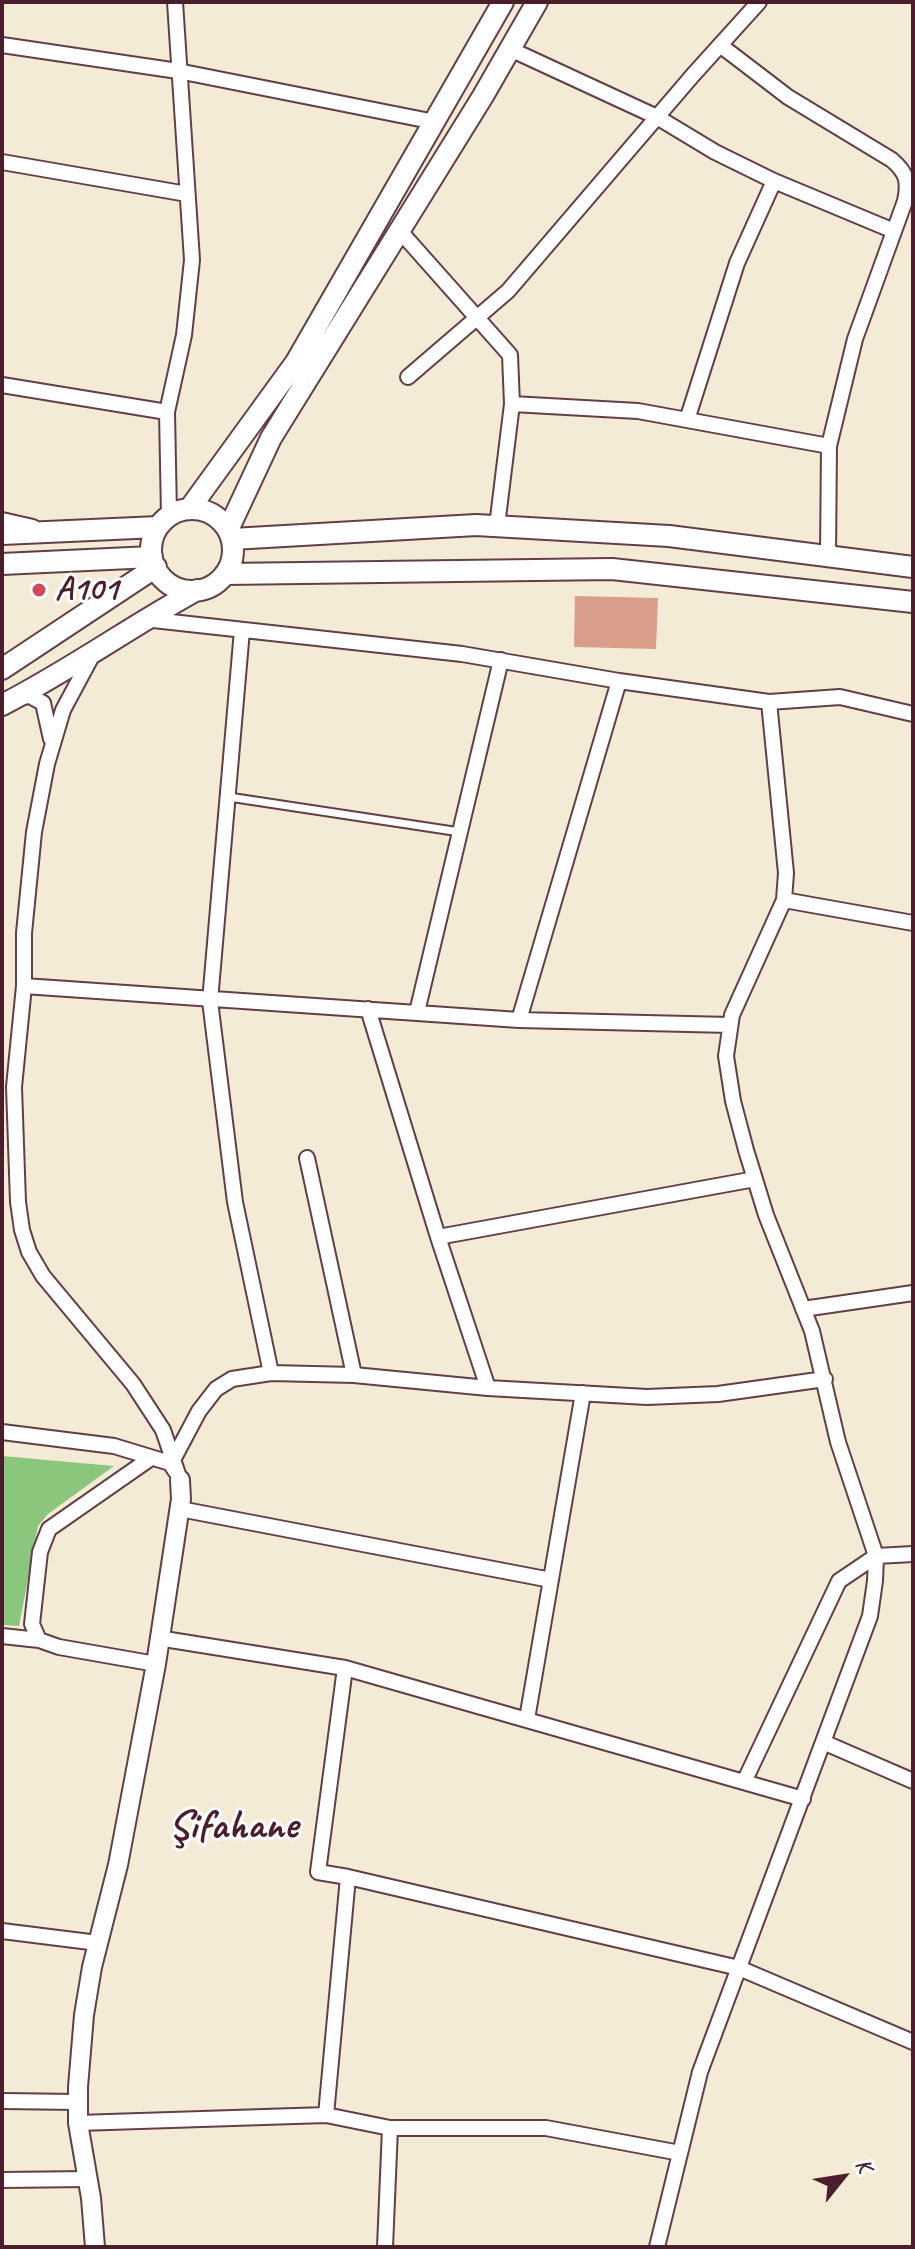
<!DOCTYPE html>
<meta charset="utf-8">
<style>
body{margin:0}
#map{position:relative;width:915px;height:2249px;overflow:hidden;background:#f4ebd6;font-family:Caveat,sans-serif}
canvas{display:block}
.frame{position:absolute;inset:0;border:4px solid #4a1f2b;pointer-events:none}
.north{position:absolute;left:803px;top:2137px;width:80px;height:80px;-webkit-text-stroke:6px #fff;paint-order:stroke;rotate:60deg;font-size:22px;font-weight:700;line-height:32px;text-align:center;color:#4a1f2b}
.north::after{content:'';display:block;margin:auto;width:28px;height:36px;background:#4a1f2b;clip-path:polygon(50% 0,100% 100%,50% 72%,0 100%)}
</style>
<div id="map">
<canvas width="915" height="2249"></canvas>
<div class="frame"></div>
<div class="north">K</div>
</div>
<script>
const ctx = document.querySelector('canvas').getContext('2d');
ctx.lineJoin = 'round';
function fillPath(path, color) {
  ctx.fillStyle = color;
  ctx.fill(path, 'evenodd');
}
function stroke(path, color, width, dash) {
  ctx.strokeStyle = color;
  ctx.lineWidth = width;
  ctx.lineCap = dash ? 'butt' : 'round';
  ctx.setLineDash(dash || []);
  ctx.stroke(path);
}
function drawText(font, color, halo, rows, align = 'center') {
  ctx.font = font + ' Caveat,sans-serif';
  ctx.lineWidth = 6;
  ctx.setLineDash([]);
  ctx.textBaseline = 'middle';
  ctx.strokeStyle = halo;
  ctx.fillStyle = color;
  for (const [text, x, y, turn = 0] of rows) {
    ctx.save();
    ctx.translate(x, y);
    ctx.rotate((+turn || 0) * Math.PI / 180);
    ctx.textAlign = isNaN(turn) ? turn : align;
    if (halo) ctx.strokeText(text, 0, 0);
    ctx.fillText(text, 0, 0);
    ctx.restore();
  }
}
fillPath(new Path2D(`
 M2,1456L114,1466L48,1514L38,1526L19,1626L2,1625Z`), '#8ac77c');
fillPath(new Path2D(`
 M575,596L658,598L656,649L574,647Z`), '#d99e8a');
const service = new Path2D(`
 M229,797L460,832`);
const minor = new Path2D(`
 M2,45L178,71L435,122
 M720,45L788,97L892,160C907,173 909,182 905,201L855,339L829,446L828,556
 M510,49L657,117L715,152L774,181L894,231
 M2,162L187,194
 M399,230L510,355L512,404L497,526
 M408,377L508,291L693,75L759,2
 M2,385L167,412
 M512,404L638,411L829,446
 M687,420L737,263L774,181
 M169,515L167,412L184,335L192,260L175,2
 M2,520L33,527
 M144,619L462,654L619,681L769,702L840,697L913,714
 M242,630L210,1001L235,1202L271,1373
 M93,654L63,710L47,764L34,832L24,933V986L14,1087L18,1202L22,1230L29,1252L43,1276L133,1384L163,1430L180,1480
 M19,697L30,696L43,703L51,739
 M784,900L913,923
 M24,986L519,1020L730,1025
 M368,1009L438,1237L488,1388
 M417,1012L501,660
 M519,1020L619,681
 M307,1158L354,1375
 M438,1237L755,1179
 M803,1309L913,1293
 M2,1432L114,1446L170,1463L176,1472
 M151,1458L49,1529L40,1552L32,1624L39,1640L59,1647L156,1664
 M173,1460L199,1411L216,1389L232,1379L271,1373L354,1375L488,1388L647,1397L718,1394L825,1379
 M180,1509L551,1580
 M2,1636L39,1640
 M158,1638L345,1668L803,1799
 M345,1668L318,1872L348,1877L739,1968L913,2042
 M527,1719L583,1393
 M823,1742L913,1781
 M744,1782L839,1581L876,1556L913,1554
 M2,1931L98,1943
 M2,2101L78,2102
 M326,2115L348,1877
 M78,2123L326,2115L390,2128H546L680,2153
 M2,2180L88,2179
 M385,2247L390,2128
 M657,2247L700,2072L870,1616L875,1581L876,1556L838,1442L812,1331L766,1215L746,1150L733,1101L726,1056L732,1015L784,900L786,873L769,702`);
const tertiary = new Path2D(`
 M95,2247L91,2198L78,2123V2087L84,2015L92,1967L118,1865L156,1664L181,1499L180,1480`);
const secondary = new Path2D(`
 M190,508L296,362L503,2
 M151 550a41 41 0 1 1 82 0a41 41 0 1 1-82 0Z
 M228,530L271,438L483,96L537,2
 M2,534L158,527
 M232,539L476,525L669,536L913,567
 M2,564L152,557
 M225,574L612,569L913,602
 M2,669L156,567
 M2,705C69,671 131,626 197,590`);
stroke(service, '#643e45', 11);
stroke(minor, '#643e45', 18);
stroke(tertiary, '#643e45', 22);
stroke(secondary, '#643e45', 24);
stroke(service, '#fff', 7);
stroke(minor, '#fff', 14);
stroke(tertiary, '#fff', 18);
stroke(secondary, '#fff', 20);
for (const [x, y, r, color] of [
 [39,590,8,"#d1495b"]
]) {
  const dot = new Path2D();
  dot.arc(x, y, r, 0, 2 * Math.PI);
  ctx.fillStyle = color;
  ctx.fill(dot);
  stroke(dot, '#fff', 3);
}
drawText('bold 34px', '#4a1f2b', '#fff', [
 ["A101",55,590]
], 'left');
drawText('bold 42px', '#4a1f2b', '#fff', [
 ["Şifahane",233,1827]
]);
</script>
